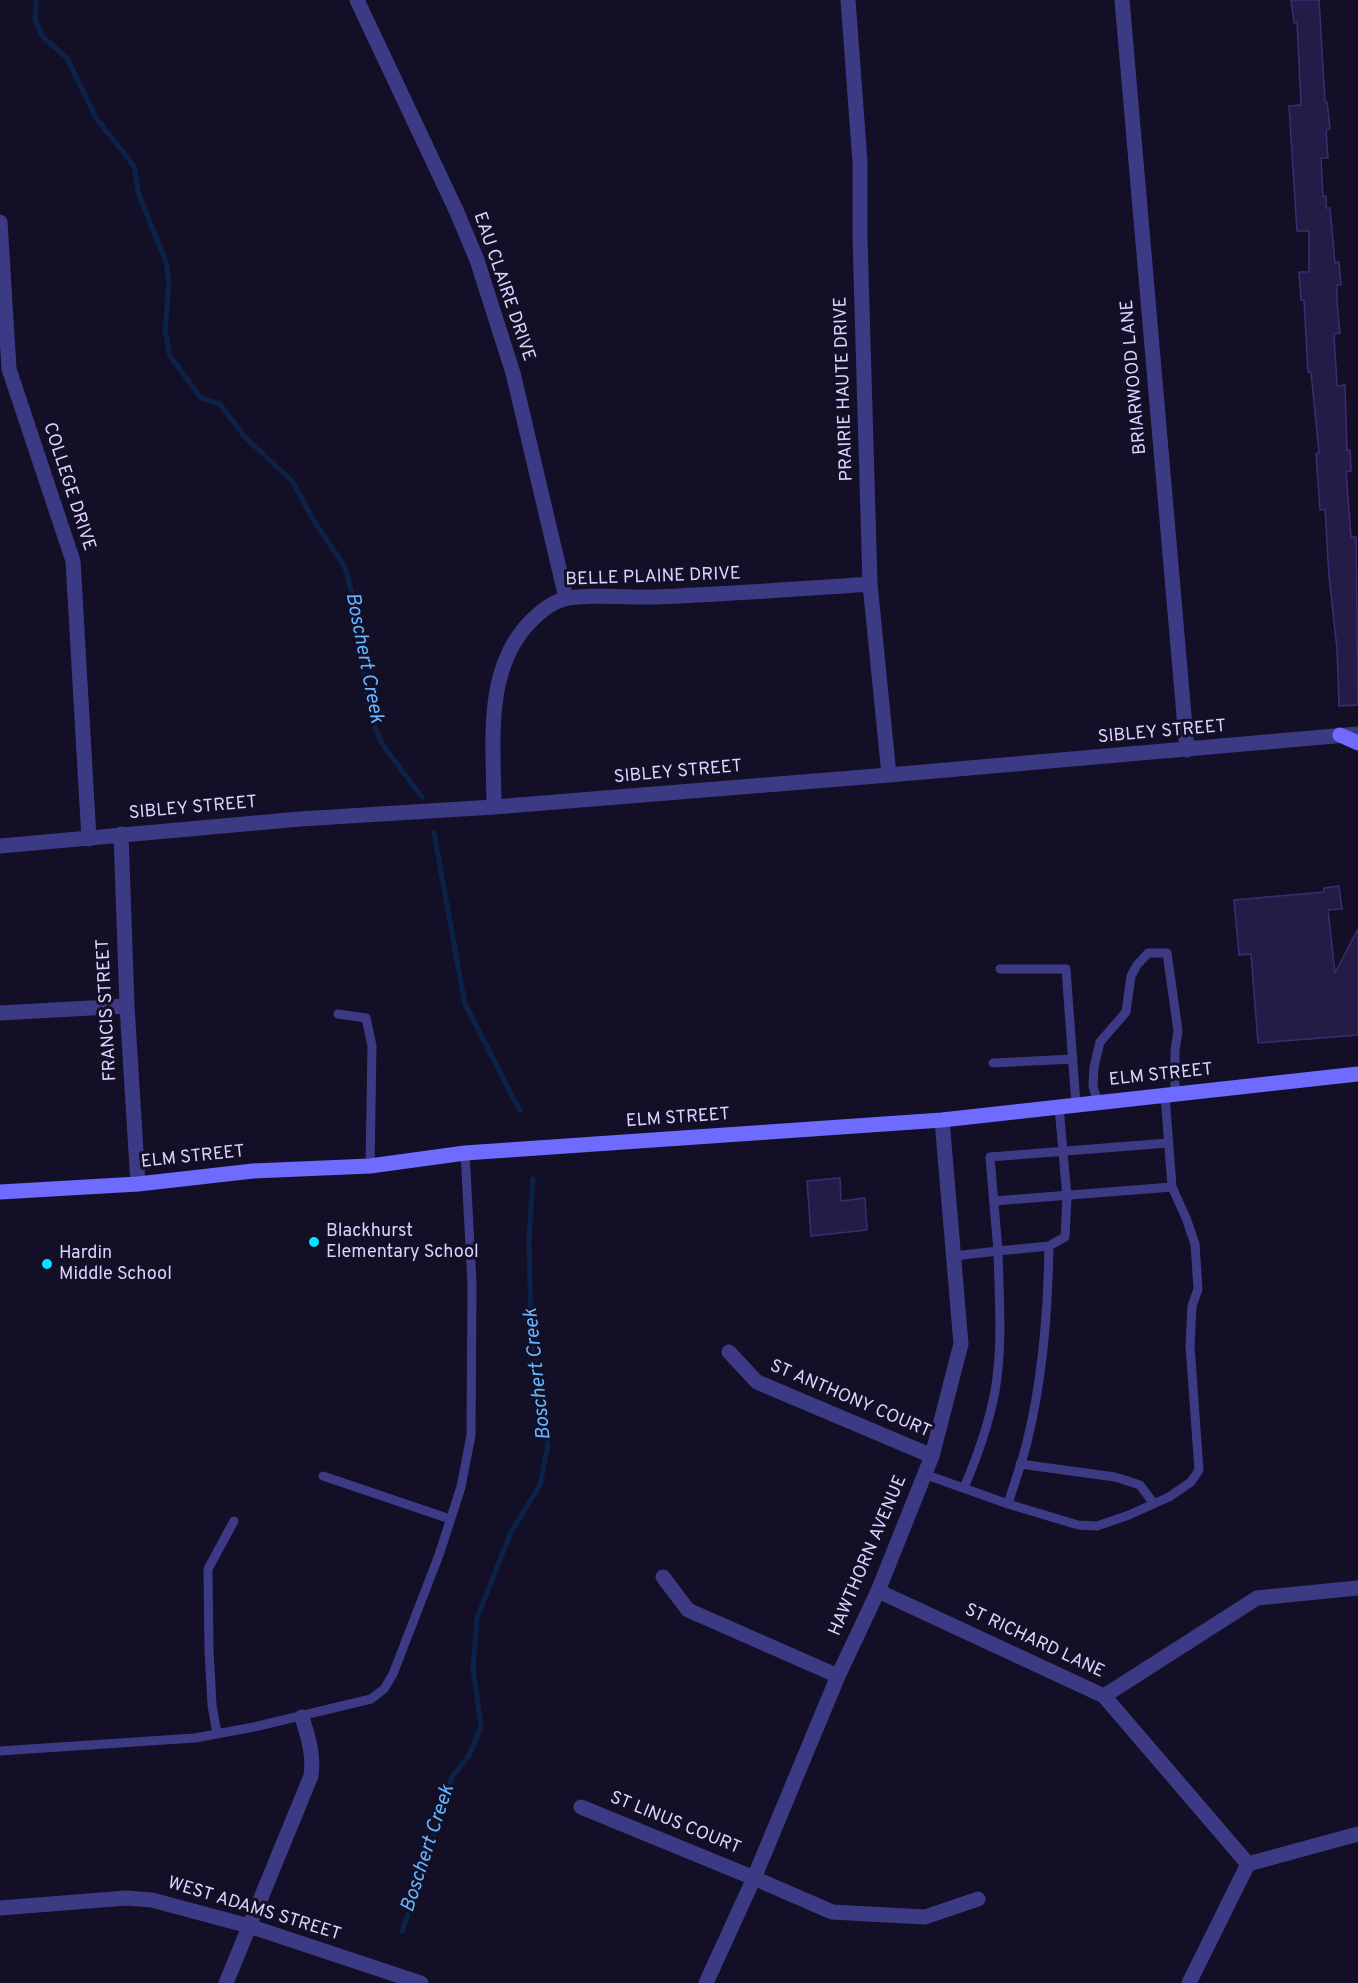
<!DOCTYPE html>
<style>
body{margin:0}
canvas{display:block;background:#130f26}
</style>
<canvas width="1358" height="1983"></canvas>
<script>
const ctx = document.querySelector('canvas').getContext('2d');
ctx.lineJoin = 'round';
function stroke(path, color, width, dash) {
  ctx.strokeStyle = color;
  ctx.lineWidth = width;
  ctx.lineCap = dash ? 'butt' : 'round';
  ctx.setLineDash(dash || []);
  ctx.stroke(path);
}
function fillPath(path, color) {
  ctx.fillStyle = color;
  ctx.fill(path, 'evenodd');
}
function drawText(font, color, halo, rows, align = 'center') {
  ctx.font = font + ' Overpass,sans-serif';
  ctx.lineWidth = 6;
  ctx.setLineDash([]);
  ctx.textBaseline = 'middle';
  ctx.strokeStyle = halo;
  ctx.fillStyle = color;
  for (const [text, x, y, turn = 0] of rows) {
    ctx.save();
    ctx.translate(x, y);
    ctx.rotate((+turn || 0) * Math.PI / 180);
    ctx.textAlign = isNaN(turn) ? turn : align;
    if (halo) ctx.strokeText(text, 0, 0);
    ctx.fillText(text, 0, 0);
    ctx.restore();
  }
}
stroke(new Path2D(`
 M36,0L35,19L42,36L67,58L96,118L134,166L139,195L166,262L169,283L165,330L170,356L201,398L220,404L245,437L293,482L314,521L345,567L360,624L365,685L370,714L382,744L422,797
 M434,833L465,1004L520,1111
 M402,1932L452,1777L470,1754L481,1726L473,1669L477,1618L511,1532L540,1485L548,1445L541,1408L531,1331L529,1239L533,1179`), '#0c2248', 5);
const building = new Path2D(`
 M1291,0H1319L1325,102H1327L1330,129L1326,130L1328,158H1321L1323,197L1326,196V208H1330L1335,263L1339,262L1341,285H1337V302L1340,333L1334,334L1337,386L1345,385L1347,450H1350L1351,471L1346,472L1351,537H1356L1358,705L1339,706L1337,649L1329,576L1325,509L1320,510L1316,454L1319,453L1311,372H1308L1304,300H1301L1299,272H1309V231H1297L1289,106L1301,105L1297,22L1294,23Z
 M1339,886L1342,909L1328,910L1335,973L1358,929V1035L1258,1043L1251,954L1239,955L1234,900L1324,892V888Z
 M840,1178L841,1201L865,1198L867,1230L811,1236L807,1181Z`);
fillPath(building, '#241b47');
stroke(building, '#3b2d73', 1.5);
stroke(new Path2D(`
 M1000,969H1066L1076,1105
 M338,1014L366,1018L372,1046L370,1166
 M993,1063L1073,1059
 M1098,1103L1093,1086L1094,1067L1100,1042L1126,1012L1131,976L1137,965L1148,953H1167L1178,1031L1175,1050V1094
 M994,1201L1172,1187
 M954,1256L998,1251L990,1157L1168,1143
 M1020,1464L1115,1477L1140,1485L1154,1504
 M924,1474L1008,1504L1078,1525L1097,1526L1129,1515L1169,1497L1191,1482L1199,1470L1190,1346L1192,1306L1198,1289L1195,1244L1186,1218L1172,1187L1165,1095
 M323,1476L450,1519
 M964,1488C977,1457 989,1424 995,1391C1003,1346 999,1296 998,1251L1049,1246L1065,1237L1067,1197L1059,1107
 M1008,1504C1014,1484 1022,1463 1027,1442C1043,1378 1048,1312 1049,1246
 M217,1734L212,1705L209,1650L208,1569L234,1521
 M0,1751L195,1738L254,1727L371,1699L384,1689L393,1674L439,1555L461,1487L471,1435L472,1283L465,1153`), '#3d3a85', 9);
stroke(new Path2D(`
 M357,0L456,210L477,260L513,373L566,598
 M848,0L860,162V238L870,584L889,775
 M1122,0L1187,750
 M0,222L9,369L73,561L89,839
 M494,807C494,745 483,669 531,621C540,612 549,604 561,600C583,593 631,598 656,597C728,594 799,589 870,584
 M121,834L127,1006L138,1184
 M0,846L300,819L494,807L889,775L1358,734
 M0,1013L127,1006
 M729,1352L757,1382L932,1456
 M663,1577L688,1610L838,1676
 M878,1591L1104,1696L1248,1864
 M1104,1696L1257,1598L1358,1588
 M581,1807L754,1878L832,1912L925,1917L978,1899
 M1248,1864L1358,1834
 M0,1908L126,1898L152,1900L249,1926L421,1983
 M226,1983L311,1776C314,1754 308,1737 302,1717
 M706,1983L754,1878L838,1676L878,1591L932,1456L961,1344L942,1120
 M1189,1983L1248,1864`), '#3d3a85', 15);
stroke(new Path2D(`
 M1340,735L1358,743
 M0,1192L138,1184L253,1171L370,1166L465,1153L942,1120L1358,1074`), '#6f6bff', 15);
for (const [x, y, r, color] of [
 [314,1242,6,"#00e5ff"],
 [47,1264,6,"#00e5ff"]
]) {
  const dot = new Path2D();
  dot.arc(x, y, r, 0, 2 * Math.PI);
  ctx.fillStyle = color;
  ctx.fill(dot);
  stroke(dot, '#130f26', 2);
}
drawText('18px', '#d9d4ff', '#130f26', [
 ["EAU CLAIRE DRIVE",503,287,71],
 ["BRIARWOOD LANE",1135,377,-95],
 ["PRAIRIE HAUTE DRIVE",845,389,-92],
 ["COLLEGE DRIVE",68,487,72],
 ["BELLE PLAINE DRIVE",653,578,-2],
 ["SIBLEY STREET",1162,733,-5],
 ["SIBLEY STREET",678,773,-5],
 ["SIBLEY STREET",193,809,-5],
 ["FRANCIS STREET",108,1010,-93],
 ["ELM STREET",1161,1076,-6],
 ["ELM STREET",678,1119,-4],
 ["ELM STREET",193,1158,-6],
 ["ST ANTHONY COURT",850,1400,23],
 ["HAWTHORN AVENUE",869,1556,-67],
 ["ST RICHARD LANE",1034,1642,25],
 ["ST LINUS COURT",675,1824,22],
 ["WEST ADAMS STREET",254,1910,17]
]);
drawText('18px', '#d9d4ff', '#130f26', [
 ["Blackhurst",326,1232],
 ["Elementary School",326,1253],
 ["Hardin",59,1254],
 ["Middle School",59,1275]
], 'left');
drawText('italic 20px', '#62b6ff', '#130f26', [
 ["Boschert Creek",363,658,79],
 ["Boschert Creek",539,1374,-96],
 ["Boschert Creek",429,1849,-72]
]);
</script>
